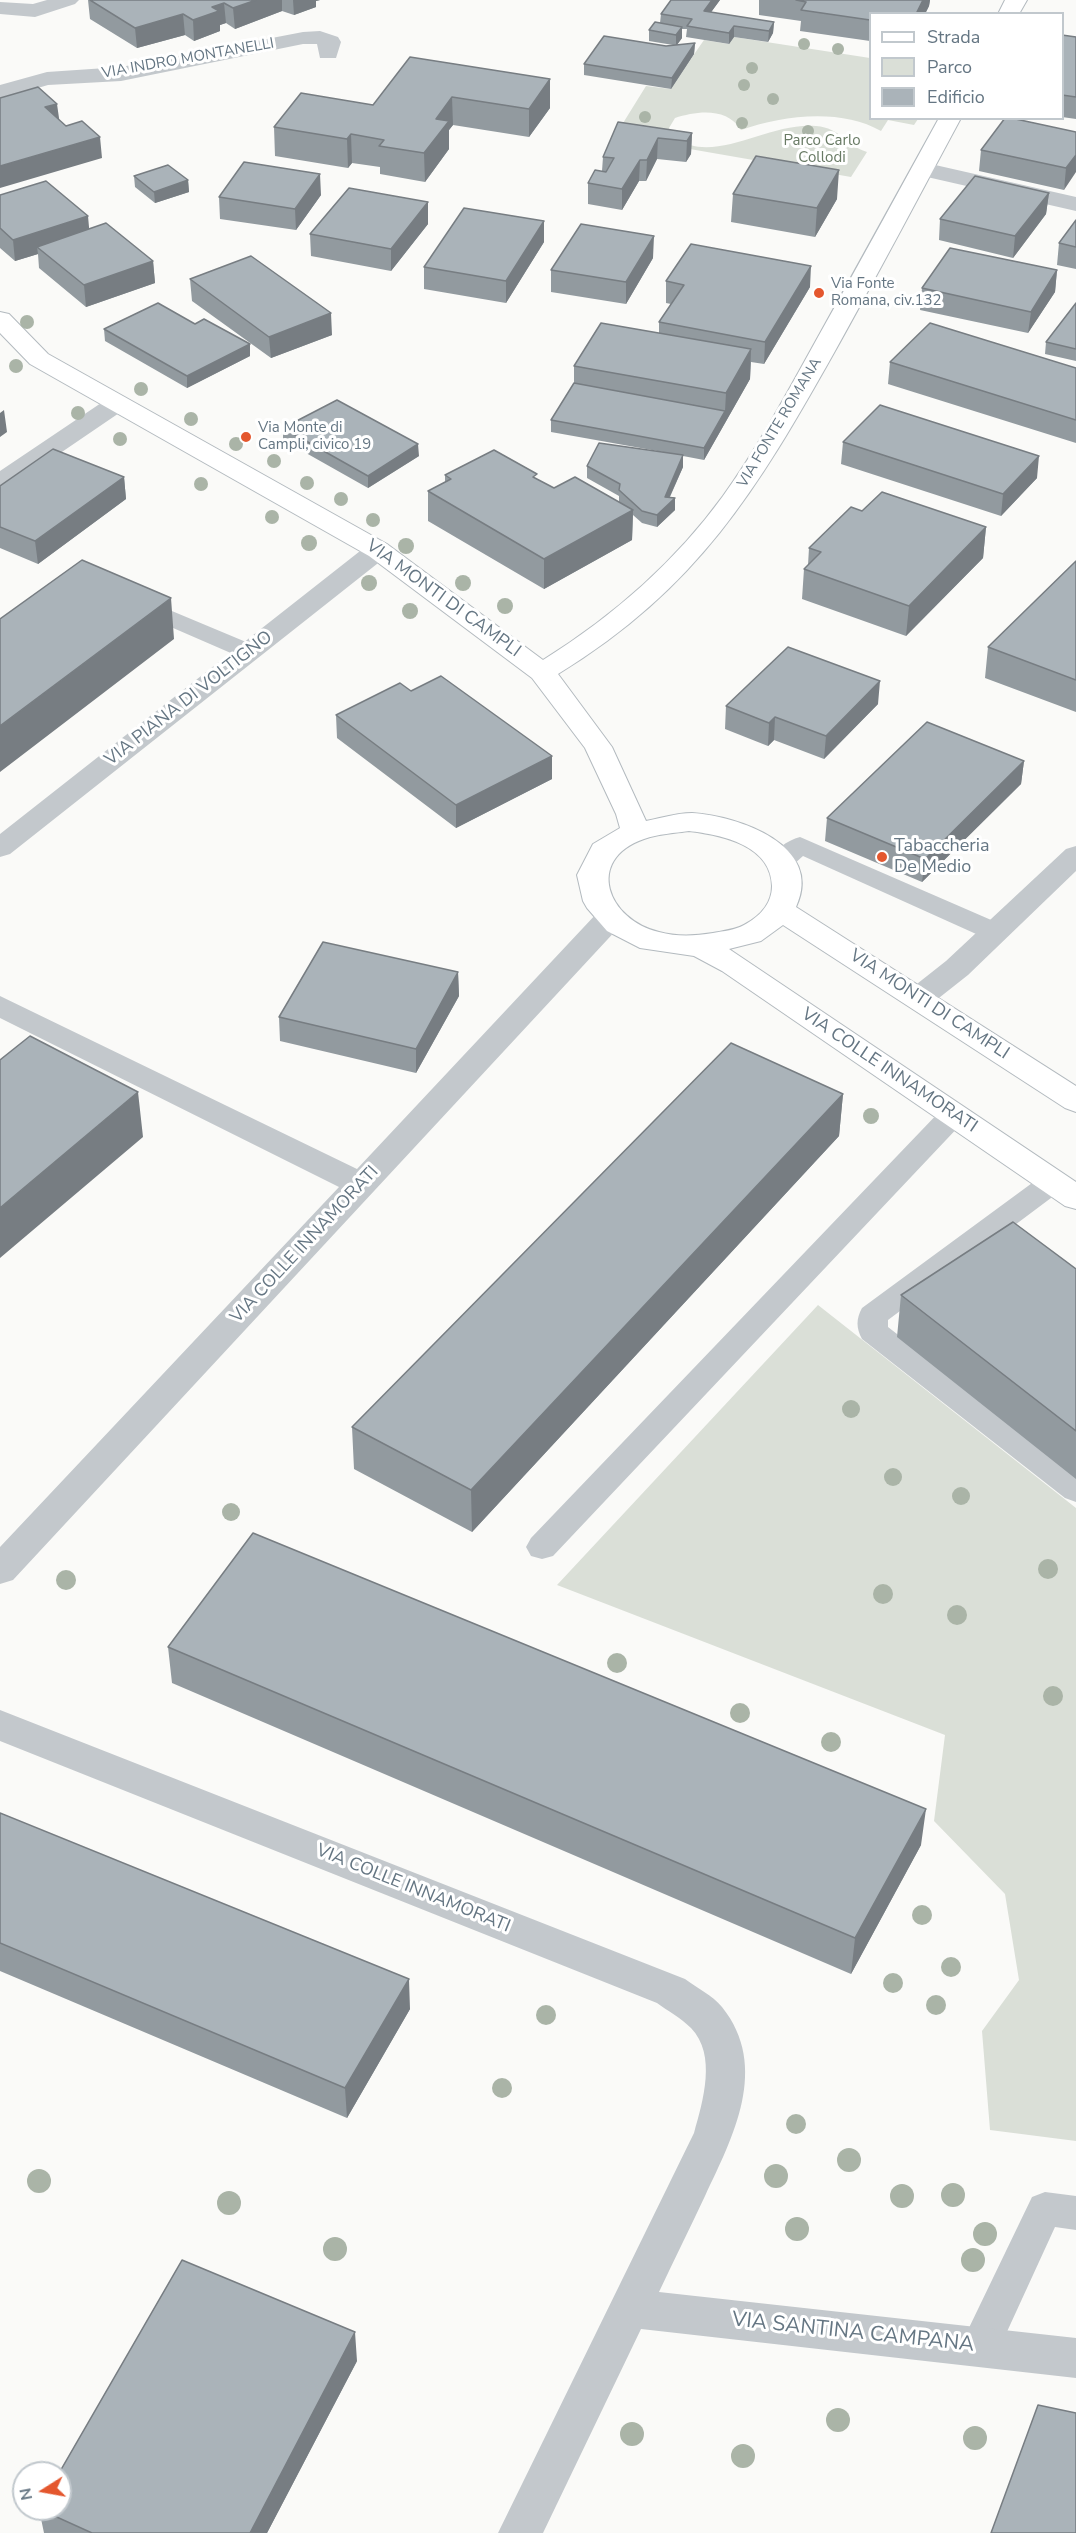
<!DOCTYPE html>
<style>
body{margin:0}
#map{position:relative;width:1076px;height:2533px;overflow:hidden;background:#fafaf8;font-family:"Nunito Sans",sans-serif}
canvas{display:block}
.legend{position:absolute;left:869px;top:12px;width:195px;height:108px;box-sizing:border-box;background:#fff;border:2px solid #c1c8cd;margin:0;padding:8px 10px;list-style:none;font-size:18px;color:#657683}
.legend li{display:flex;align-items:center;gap:12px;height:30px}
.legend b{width:30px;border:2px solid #c1c8cd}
.north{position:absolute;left:12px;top:2461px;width:60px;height:60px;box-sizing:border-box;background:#fff;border:2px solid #c1c8cd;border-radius:50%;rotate:259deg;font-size:16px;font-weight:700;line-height:24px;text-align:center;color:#657683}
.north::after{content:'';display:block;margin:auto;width:21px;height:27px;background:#e4572e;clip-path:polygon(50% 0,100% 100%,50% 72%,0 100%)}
</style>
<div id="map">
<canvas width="1076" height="2533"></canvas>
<ul class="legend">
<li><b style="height:8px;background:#fff"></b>Strada</li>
<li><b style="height:16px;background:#dadfd7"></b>Parco</li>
<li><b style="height:16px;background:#aab3b9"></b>Edificio</li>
</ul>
<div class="north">N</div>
</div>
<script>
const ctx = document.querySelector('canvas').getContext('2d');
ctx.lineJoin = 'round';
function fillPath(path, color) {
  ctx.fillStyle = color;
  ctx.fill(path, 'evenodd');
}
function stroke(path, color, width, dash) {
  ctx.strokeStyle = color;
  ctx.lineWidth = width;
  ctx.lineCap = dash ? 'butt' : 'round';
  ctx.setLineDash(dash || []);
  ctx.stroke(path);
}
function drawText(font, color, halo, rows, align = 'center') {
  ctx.font = font + ' "Nunito Sans",sans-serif';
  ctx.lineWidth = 6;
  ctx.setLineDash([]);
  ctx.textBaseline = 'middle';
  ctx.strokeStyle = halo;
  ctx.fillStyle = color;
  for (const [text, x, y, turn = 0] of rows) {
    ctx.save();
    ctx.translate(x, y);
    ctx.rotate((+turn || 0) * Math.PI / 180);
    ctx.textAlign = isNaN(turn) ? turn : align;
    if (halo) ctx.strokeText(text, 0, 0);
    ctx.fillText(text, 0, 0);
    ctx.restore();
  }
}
fillPath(new Path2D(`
 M734,37L870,58V118L918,119L914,125L888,120L881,131C842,108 782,115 741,130C727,107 697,111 675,118L669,128L670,133C676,137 683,143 690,145C727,156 774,122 816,126C841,128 845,145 867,152L851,177L615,136L646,86L670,89L704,40L728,44Z
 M818,1305L1076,1508V2141L990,2130L982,2031L1019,1980L1005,1894L934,1821L945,1735L557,1585Z`), '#dadfd7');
const secondary = new Path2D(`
 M1005,0H1027L1019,14H998Z
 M939,118H961C919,196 878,274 835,351C757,490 698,588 558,674L612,747L646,821C661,818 677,813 692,813C738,816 825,845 796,907L1076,1086V1112L1065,1108L783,925L761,941L729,949L1076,1182V1209L1065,1206L722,971L694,956L640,948L607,931L587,908L583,901L577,875L593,844L620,828L616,814L585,748L532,678L369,556L30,364L0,333V312L9,314L48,354L387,544L543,660C612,617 675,562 723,496C759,446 788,391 818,337C859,264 899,191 939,118ZM689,831C722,835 771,845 772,886C772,904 759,917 744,925C735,930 724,931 713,933C695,936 677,937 659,932C608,920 584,860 644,839C658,834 675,833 689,831Z`);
stroke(secondary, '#b3babf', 2);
fillPath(new Path2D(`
 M136,596L258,647L261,652L258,657L249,659L240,657L127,608L124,603L127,598Z
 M800,837L1005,926L1009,932L1005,938L995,941L985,938L803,856C792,866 786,872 771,868L767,862C774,851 787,840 800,837Z
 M953,1105L963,1108L967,1115L963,1122L553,1556L542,1559L531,1556L526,1547L531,1538L943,1108Z
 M1053,1172L1063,1175L1068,1182L1063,1189L888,1320V1327L1076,1473V1502L1065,1498L862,1339C856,1328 856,1319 862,1308L1043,1175Z
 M1045,2192L1076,2196V2230L1055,2227L994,2360L980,2365L966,2360L960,2347L966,2334L1032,2197Z`), '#c3c8cc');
fillPath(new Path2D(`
 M47,0H79L75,4L35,17L0,14V2L33,4Z
 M320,31L338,37L341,42L336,58H320L317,44H303L121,81L48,85L0,99V85L47,72L121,67L303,32Z
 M922,162L1076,197V211L914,174L911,169L914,164Z
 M116,397L125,399L128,404L125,409L9,488L0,491V471L107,399Z
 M378,542L387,544L391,550L387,556L10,854L0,857V834L369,544Z
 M1076,846V871L968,975L930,1005L919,1008L908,1005L904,998L908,991L946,961L1066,849Z
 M609,910L620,912L624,919L620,926L13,1580L0,1584V1547L339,1187L0,1018V996L357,1169L598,912Z
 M0,1710L685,1979C697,1988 712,1995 722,2007C770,2067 733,2137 705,2196C690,2228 674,2260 659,2292L1076,2338V2378L641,2329L543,2533H498L694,2133C703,2101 717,2055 691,2028C681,2018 668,2011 657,2003L0,1741Z`), '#c3c8cc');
fillPath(secondary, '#fff');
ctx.fillStyle = '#aab4a7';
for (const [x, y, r] of [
 [804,44,6],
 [838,49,6],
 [752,68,6],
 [744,85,6],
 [773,99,6],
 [645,117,6],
 [742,123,6],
 [808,131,6],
 [27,322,7],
 [16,366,7],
 [141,389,7],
 [78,413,7],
 [191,419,7],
 [120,439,7],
 [236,444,7],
 [274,461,7],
 [307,483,7],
 [201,484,7],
 [341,499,7],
 [272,517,7],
 [373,520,7],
 [309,543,8],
 [406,546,8],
 [369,583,8],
 [463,583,8],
 [505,606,8],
 [410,611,8],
 [871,1116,8],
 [851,1409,9],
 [893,1477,9],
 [961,1496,9],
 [231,1512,9],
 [1048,1569,10],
 [66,1580,10],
 [883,1594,10],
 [957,1615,10],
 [617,1663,10],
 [1053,1696,10],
 [740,1713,10],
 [831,1742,10],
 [922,1915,10],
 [951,1967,10],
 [893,1983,10],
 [936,2005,10],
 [546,2015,10],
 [502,2088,10],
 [796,2124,10],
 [849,2160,12],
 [776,2176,12],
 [39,2181,12],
 [953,2195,12],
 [902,2196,12],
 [229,2203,12],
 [797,2229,12],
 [985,2234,12],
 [335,2249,12],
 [973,2260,12],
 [838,2420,12],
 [632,2434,12],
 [975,2438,12],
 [743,2456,12]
]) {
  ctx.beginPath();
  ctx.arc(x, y, r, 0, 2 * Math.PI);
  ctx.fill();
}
fillPath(new Path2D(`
 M88,0H320L316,1V7L294,15L282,11L235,29L226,23L220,25V31L194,41L185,35L137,48L90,19Z
 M671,0H720L711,12L774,22L773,33L768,42L734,37L729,44L686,37L687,29H682V38L677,45L695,43L694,54L671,89L584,75V64L673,45L649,41V30L660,23L661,14Z
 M759,0H930L929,6L925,14H870V41L800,31L801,21L759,15Z
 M1062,35L1076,37V119L1062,117Z
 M410,57L550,108L529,137L453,125L449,130V149L425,182L380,174V167L352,163L348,168L275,156L274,127L373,105Z
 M618,122L692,133L691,154L686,162L657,159L646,181H639L622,210L588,204V183L602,171L603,157Z
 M1076,132L1064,190L979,171L981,150Z
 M134,176L188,180L189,192L155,203L135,187Z
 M1049,193L1046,214L1013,258L939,240L940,219Z
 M733,194L837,199L815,237L731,222Z
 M0,195L89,229L153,261L155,283L86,307L39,268L38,254L15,261L0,248Z
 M321,195L296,230L220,219L219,197Z
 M428,202V224L391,271L311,256L310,234Z
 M1076,220V269L1057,265L1059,243Z
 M544,221V242L506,303L424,289V267Z
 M653,258L626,304L551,292V270Z
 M1057,270L1055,292L1028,333L920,310L922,288Z
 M190,279L332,335L271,358L192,301Z
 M666,281L810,287L764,364L751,362L750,379L704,460L683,456V467L670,497L675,498V510L657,527L642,523L633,515L632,540L544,589L428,521V491L445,482V475L537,479L554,488L619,502V496L587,478V466L663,452L551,432V420L574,383V366L659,333V322L671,304L666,303Z
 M1076,303V361L1045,354L1046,342Z
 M195,324L250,344V356L187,388L105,341L104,329Z
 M890,362L1076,368V443L888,384Z
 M283,428L419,456L368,488L283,440Z
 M843,442L1037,478L1001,516L841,464Z
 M124,477L126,499L38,564L0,548V486Z
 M986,527L983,558L906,636L802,599L804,569L808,565L809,548Z
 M1076,561V712L985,678L988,647Z
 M411,691L552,779L456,828L337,738L336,715Z
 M878,704L824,759L774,740L768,746L725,729L726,706Z
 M1024,761L1021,784L922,882L825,841L827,818Z
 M458,972L459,996L416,1073L280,1041L279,1017Z
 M843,1094L839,1136L472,1532L354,1469L352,1427Z
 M1076,1269V1479L897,1337L901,1295Z
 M168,1647L921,1845L851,1974L172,1683Z
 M0,1813L410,2009L347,2118L0,1971Z
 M357,2361L267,2533H44L39,2509Z`), '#929a9f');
fillPath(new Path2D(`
 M256,0H282V11L235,29L233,8Z
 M293,0H320L316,1V7L294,15Z
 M712,0H720L704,22V11Z
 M923,0H930L929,6L925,14H916Z
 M224,3L226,23L220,25V31L194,41L193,20L212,7Z
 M183,14L185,35L137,48L135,28Z
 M774,22L773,33L768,42L769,31Z
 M734,26V37L729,44V33Z
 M682,27V38L676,46V35Z
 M695,43L694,54L671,89L672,78Z
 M550,79V108L529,137V109Z
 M452,97L453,125L449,130V149L425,182L424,153L436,119Z
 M57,104L60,125L45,107Z
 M692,133L691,154L686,162L687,141Z
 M351,134L352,163L348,168L347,139Z
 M100,137L102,158L0,188V166Z
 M658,138L657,159L646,181L647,160Z
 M1076,155V172L1064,190L1066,168Z
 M640,160L639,181L622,210V189Z
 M839,170L837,199L815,237L817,208Z
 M320,174L321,195L296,230L295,209Z
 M188,180L189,192L155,203L154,192Z
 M1049,193L1046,214L1013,258L1015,236Z
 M428,202V224L391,271V249Z
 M88,216L90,238L37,247L38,254L15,261L13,240Z
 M544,221V242L506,303V281Z
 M654,236L653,258L626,304V282Z
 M153,261L155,283L86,307L84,285Z
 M811,266L810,287L764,364L765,342Z
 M1057,270L1055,292L1028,333L1031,312Z
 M331,313L332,335L271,358L269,337Z
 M250,344V356L187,388V376Z
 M751,349L750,379L704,460V448L725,411L726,393Z
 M4,410L7,432L0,437V413Z
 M418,444L419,456L368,488V476Z
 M683,455V467L665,507L675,498V510L657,527V515Z
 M1039,456L1037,478L1001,516L1003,494Z
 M124,477L126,499L38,564L35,541Z
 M633,510L632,540L544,589V559Z
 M986,527L983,558L906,636L909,606Z
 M171,598L174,639L0,772V726Z
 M880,681L878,704L824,759L826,736Z
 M775,717L774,740L768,746L769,723Z
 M552,756V779L456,828V805Z
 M1024,761L1021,784L922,882L925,859Z
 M458,972L459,996L416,1073V1049Z
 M138,1092L143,1137L0,1258V1208Z
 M843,1094L839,1136L472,1532L471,1490Z
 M926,1809L921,1845L851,1974L855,1938Z
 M409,1979L410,2009L347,2118L345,2088Z
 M355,2332L357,2361L267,2533H250Z`), '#777d82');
const building = new Path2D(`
 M90,0H256L233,8L224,3L212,7L219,11L193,20L183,14L135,28Z
 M671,0H712L704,11L774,22L769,31L734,26L729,33L687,26L692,19L661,14Z
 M796,0H923L916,14H870V20L801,10L806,2Z
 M655,22L682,27L676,35L649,30Z
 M1062,35L1076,37V97L1062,95Z
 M604,36L666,46L695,43L672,78L584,64Z
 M410,57L550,79L529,109L452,97L436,119L449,121L424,153L379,146L384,140L351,134L347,139L274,127L301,93L373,105Z
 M38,87L57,104L45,107L66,126L82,121L100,137L0,166V98Z
 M1005,118H1011L1076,132V155L1066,168L981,150Z
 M618,122L692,133L687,141L658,138L647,160H640L622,189L588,183L595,170L606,172L614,158L603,157Z
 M756,156L839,170L817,208L733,194Z
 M244,162L320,174L295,209L219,197Z
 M168,165L188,180L154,192L134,176Z
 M975,176L1049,193L1015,236L940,219Z
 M46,181L88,216L13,240L0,228V195Z
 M349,188L428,202L391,249L310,234Z
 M464,208L544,221L506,281L424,267Z
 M1076,220V247L1059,243Z
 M106,223L153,261L84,285L37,247Z
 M581,224L654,236L626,282L551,270Z
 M691,244L811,266L765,342L659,322L684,285L666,281Z
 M950,248L1057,270L1031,312L922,288Z
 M251,256L331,313L269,337L190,279Z
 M158,303L195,324L204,319L250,344L187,376L104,329Z
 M1076,303V349L1046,342Z
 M601,323L751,349L726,393L574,366Z
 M930,323L1076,368V420L890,362Z
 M574,383L725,411L704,448L551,420Z
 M337,400L418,444L368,476L283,428Z
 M880,405L1039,456L1003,494L843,442Z
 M599,443L683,455L665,497L675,498L657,515L642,511L619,490L620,484L587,466Z
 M53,449L124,477L35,541L0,527V486Z
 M494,450L537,474L533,477L554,488L575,477L633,510L544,559L428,491L451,479L445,475Z
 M882,492L986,527L909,606L804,569L821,552L809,548L851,507L862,511Z
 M82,560L171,598L0,726V619Z
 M1076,561V680L988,647Z
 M788,647L880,681L826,736L775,717L769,723L726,706Z
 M441,676L552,756L456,805L336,715L400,683L411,691Z
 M927,722L1024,761L925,859L827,818Z
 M323,942L458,972L416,1049L279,1017Z
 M30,1036L138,1092L0,1208V1060Z
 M731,1043L843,1094L471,1490L352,1427Z
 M1013,1222L1076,1269V1431L901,1295Z
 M253,1533L926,1809L855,1938L168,1647Z
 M0,1813L409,1979L345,2088L0,1943Z
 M182,2260L355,2332L250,2533H92L39,2509H60V2473H59Z
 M1038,2405L1076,2413V2533H991Z`);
fillPath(building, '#aab3b9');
stroke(building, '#777d82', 1.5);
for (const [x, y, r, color] of [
 [819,293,6,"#e4572e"],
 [246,437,6,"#e4572e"],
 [882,857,6,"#e4572e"]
]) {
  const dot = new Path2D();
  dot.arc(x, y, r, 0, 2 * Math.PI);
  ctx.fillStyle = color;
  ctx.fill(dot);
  stroke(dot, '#fff', 2);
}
drawText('15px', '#657683', '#fff', [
 ["VIA INDRO MONTANELLI",188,59,-10],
 ["VIA FONTE ROMANA",780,423,-59]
]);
drawText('15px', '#687a64', '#fff', [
 ["Parco Carlo",822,141],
 ["Collodi",822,158]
]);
drawText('15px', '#657683', '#fff', [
 ["Via Fonte",831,284],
 ["Romana, civ.132",831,301],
 ["Via Monte di",258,428],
 ["Campli, civico 19",258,445]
], 'left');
drawText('18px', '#657683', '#fff', [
 ["VIA MONTI DI CAMPLI",443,599,36],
 ["VIA PIANA DI VOLTIGNO",189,699,-38],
 ["VIA MONTI DI CAMPLI",929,1005,33],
 ["VIA COLLE INNAMORATI",889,1071,34],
 ["VIA COLLE INNAMORATI",305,1245,-47],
 ["VIA COLLE INNAMORATI",413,1889,22]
]);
drawText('18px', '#657683', '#fff', [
 ["Tabaccheria",894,847],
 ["De Medio",894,868]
], 'left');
drawText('21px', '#657683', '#fff', [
 ["VIA SANTINA CAMPANA",853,2333,6]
]);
</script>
